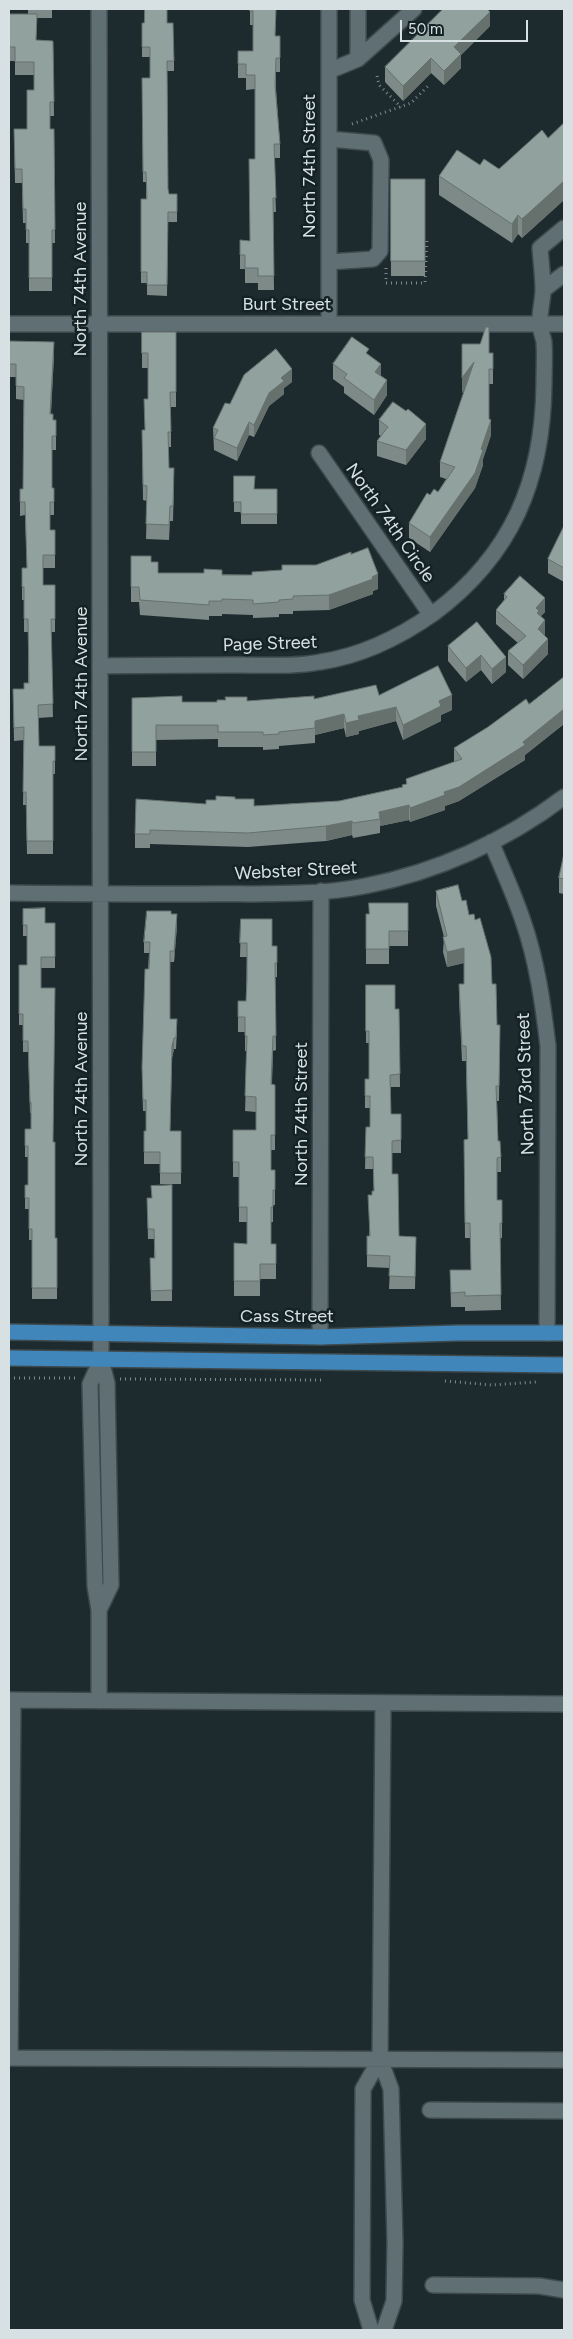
<!DOCTYPE html>
<style>
body{margin:0}
#map{position:relative;width:573px;height:2339px;overflow:hidden;background:#1d2b2f;font-family:Figtree,sans-serif}
canvas{display:block}
.frame{position:absolute;inset:0;border:10px solid #d7e0e2;pointer-events:none}
.scale{position:absolute;left:400px;top:20px;width:128px;height:22px;box-sizing:border-box;border:2px solid #d7e0e2;border-top:0;padding-left:6px;font-size:15px;line-height:18px;white-space:nowrap;color:#d7e0e2;-webkit-text-stroke:4px #142225;paint-order:stroke}
</style>
<div id="map">
<canvas width="573" height="2339"></canvas>
<div class="frame"></div>
<div class="scale">50 m</div>
</div>
<script>
const ctx = document.querySelector('canvas').getContext('2d');
ctx.lineJoin = 'round';
function stroke(path, color, width, dash) {
  ctx.strokeStyle = color;
  ctx.lineWidth = width;
  ctx.lineCap = dash ? 'butt' : 'round';
  ctx.setLineDash(dash || []);
  ctx.stroke(path);
}
function fillPath(path, color) {
  ctx.fillStyle = color;
  ctx.fill(path, 'evenodd');
}
function drawText(font, color, halo, rows, align = 'center') {
  ctx.font = font + ' Figtree,sans-serif';
  ctx.lineWidth = 5;
  ctx.setLineDash([]);
  ctx.textBaseline = 'middle';
  ctx.strokeStyle = halo;
  ctx.fillStyle = color;
  for (const [text, x, y, turn = 0] of rows) {
    ctx.save();
    ctx.translate(x, y);
    ctx.rotate((+turn || 0) * Math.PI / 180);
    ctx.textAlign = isNaN(turn) ? turn : align;
    if (halo) ctx.strokeText(text, 0, 0);
    ctx.fillText(text, 0, 0);
    ctx.restore();
  }
}
const minor = new Path2D(`
 M99,9L101,1360L107,1383L111,1585L99,1610
 M329,9V324
 M358,59V9
 M329,71L358,59L414,9
 M329,139L374,143L381,160L380,251L373,259L329,262
 M543,290L564,274
 M9,324H564
 M319,453L431,615
 M101,666C146,665 192,665 237,665C265,665 293,667 320,662C361,656 400,637 434,613C512,555 543,480 544,384C544,370 545,356 544,342C543,336 540,330 540,324C539,313 543,301 543,290C543,276 541,262 540,248L564,228
 M491,842C502,868 514,894 523,921C537,961 543,1004 548,1046L547,1333
 M9,893C71,894 133,894 195,894C251,893 309,897 365,886C437,872 506,841 564,797
 M320,1337L321,891
 M9,1700L564,1704
 M99,1701V1610L95,1586L90,1384L101,1360
 M383,1703L380,2059L391,2089L395,2243L394,2301L384,2330
 M9,2058L564,2060
 M10,2058L13,1700
 M430,2110L564,2111
 M433,2285L539,2286L564,2290
 M371,2330L362,2300L363,2089L380,2059`);
const major = new Path2D(`
 M9,1332L320,1337L458,1333H564
 M9,1358L564,1365`);
stroke(minor, '#3d494c', 18);
stroke(major, '#3d494c', 18);
stroke(new Path2D(`
 M377,76L379,85L401,107
 M352,124L411,103L430,84
 M386,268V283H425L427,240
 M9,1378H77
 M120,1379L322,1380
 M445,1381L492,1385L536,1382`), '#7f8a8d', 3, [1, 4]);
stroke(minor, '#5f6f73', 15);
stroke(major, '#4186ba', 15);
fillPath(new Path2D(`
 M28,9H52V18H37L36,40L53,41L54,116H50V129H54L55,243H52V291H29V243H26V223H23L22,183H15L14,129H27L34,90V75H15V61H9V14H28Z
 M250,9H276L275,36H280V72H276V89L280,144V158H274L276,212H273L274,290H258V283H245V269H240V240L250,241L255,159V89L246,90V78H238V51H253V25H250Z
 M142,23H167L174,61V71H167L168,189L169,194H177V222H168L167,296L147,295V283H141V199H146V182H143L142,78H150V57H142Z
 M490,26L461,55V68L444,85L431,73L403,101L385,82V67Z
 M564,123V200L522,238L518,234L512,243L439,195V176L480,165L499,169L548,138Z
 M391,179H425V276H391Z
 M142,332H176V407H171V447H168L169,468L174,483L173,521H170L169,540L146,539L147,501L143,500L142,430H145L148,399V368H142Z
 M9,341L54,355L51,414L53,420H56V450H52V488H54V515H50V530H55V568H43V585H55V632H51L53,717L38,718L39,746H55V774H53V854H27L26,805H23L24,740L14,741L13,689H24L28,683V632H24V600H22V568H27L25,515L20,516V489H23L24,400L16,399V377H9Z
 M480,344L489,353H493V384H489V419L491,435L483,459V465L475,488L430,552L409,538V523L430,495L438,492L446,479L440,477V462L465,389L462,393Z
 M369,355L381,376L387,395L374,415L344,393V387L333,379V364Z
 M292,382L284,388V394L269,406L254,437L249,435L237,461L214,450L213,428L230,404Z
 M406,411L426,439L406,465L377,456V441L381,436L379,435V420Z
 M234,476L255,489H277V524H241V512H234Z
 M564,526V582L548,573V559Z
 M351,554L378,589L373,591V594L329,610L293,611V614H279V617L253,618V615L222,614V616H209V620L140,615L139,602H131V556L151,562L158,573L252,575L316,565Z
 M504,594L545,612L541,616L545,634L544,635L548,654L523,679L508,665V651L518,643L496,624V610L504,600Z
 M477,622L506,672L492,684L481,670L466,682L448,661V646Z
 M564,666V724L525,755V760L459,801L445,806V810L410,822L409,820L380,826V833L353,838L352,835L326,841L248,847L150,844V848H135V834L206,804L216,800L235,799L254,806L339,801L402,787V785L406,784V779L454,762V748L529,704L563,678V667Z
 M379,695L452,710L441,715V721L403,740L396,721L359,731V734L346,737L344,728L315,735V743L279,746V749L263,750V747H218V739L156,740V766H132V698L182,702H217L314,699Z
 M564,854V894L559,893V878Z
 M436,891L462,901L469,915L492,984L497,1025H500L499,1101H497L498,1141L501,1157V1172H497V1200H502V1238H500L501,1310L465,1311V1307H451L450,1270H471L470,1238H465L464,1140L468,1139L466,1061H462L459,999V984H464V963L447,967L443,952L444,937L436,906Z
 M408,903V946H389V964H366V914H369Z
 M23,909L45,923H55V968H41V988L53,1142L55,1238H57V1299H32V1240H29V1209H25V1185H28V1157H25V1129H31V1113H30L28,1052H23V1025H19V965H27V936H23Z
 M171,914L177,926L174,962H170V1019L177,1030L176,1049H174L172,1058L170,1131H181V1184H160V1164H144V1131H146V1111H143L142,1078L149,953H144V942Z
 M241,919L272,946H277V977H275L276,1050L273,1051L272,1084L275,1085V1150H271V1170H275V1205H273V1222H271V1244H276V1279H260V1296H234V1243L247,1244V1222H239V1177H233V1130H256V1112L245,1111L247,1051H245V1032H238V1001H246L247,957H240Z
 M366,985L395,1009H399L400,1087H391V1114H401V1153H392V1174L399,1236L416,1237L415,1289H389L390,1268L367,1267V1236H369L372,1195L374,1191L373,1169H365L366,1127H370V1108H365V1079H369V1043H366Z
 M172,1185V1301H151L150,1258H154V1239H148L147,1198H152Z`), '#7d8a87');
fillPath(new Path2D(`
 M490,12V26L461,55V68L444,85V71L454,47Z
 M431,58V73L403,101V86Z
 M564,181V200L522,238V219Z
 M518,215V234L512,243V224Z
 M54,342V355L50,428V414Z
 M474,362V377L462,393V378Z
 M381,364V378L375,372Z
 M292,369V382L284,388V394L269,406L254,437V425L269,393L281,378Z
 M387,380V395L374,415V400Z
 M491,420V435L483,459V465L475,488L430,552V537L481,449Z
 M249,422V435L237,461V448Z
 M426,424V439L406,465V450Z
 M378,574V589L373,591V594L329,610V595Z
 M545,598V612L539,618V625L536,608Z
 M545,620V634L538,643V629Z
 M548,639V654L523,679V665Z
 M481,655V670L466,682V668Z
 M506,657V672L492,684V669Z
 M452,695V710L441,715V721L403,740V725L439,701Z
 M396,707V721L359,731V734L346,737V723L358,716Z
 M564,709V724L525,755V760L459,801L445,806V810L410,822V808L444,792L523,742Z
 M344,714V728L315,735V721Z
 M409,805V820L380,826V819L379,812Z
 M352,821V835L326,841V826Z
 M177,914V926L174,962V951Z
 M464,948V963L447,967V952Z
 M273,1036V1051L271,1099V1084Z
 M174,1038V1049L172,1058L170,1142L172,1046Z`), '#66716e');
const building = new Path2D(`
 M145,9H167V23H173L174,61H167L168,189L169,194H177V212H168L167,285H147V272H141V199H147L146,172H143L142,78H150V47H142V23H144Z
 M250,9H276L275,36H280V58H276L275,85L280,144H274L276,198H273L274,276H258V268H245V255H240V240L250,241L249,159H255V75H246V64H238V51H253V11H250Z
 M443,9H487L490,12L454,47L461,54L444,71L431,58L403,86L385,67Z
 M9,14H37L36,40L53,41L54,102H50V129H54L55,230H52V278H29V230H26V209H23L22,169H15L14,129H27V90H34V62H15V47H9Z
 M564,123V181L522,219L518,215L512,224L439,176L457,150L480,165L484,159L499,169L542,130L548,138Z
 M391,179H425V261H391Z
 M486,327H489V353H493V369H489V419L491,420L481,449L483,450L475,473L430,537L409,523L427,493L430,495L434,489L438,492L455,467L440,462L474,362L462,378V344H480Z
 M142,332H176V392H170L171,432H168L169,468H174L173,506H170L169,525L146,524L147,486L143,485L142,430H145L144,399H148V353H142Z
 M352,337L369,349L366,353L381,364L375,372L387,380L374,400L344,378L347,374L333,364Z
 M9,341L54,342L50,414H53V420H56V436H52V488H54V502H50V530H55V555H43V585H55V619H51L53,704L38,705L39,746H55V761H53V841H27L26,792H23L24,727L14,728L13,689H24V683H29L28,619H24V587H22V568H27L25,502H20V489H23L24,387L16,386V364H9Z
 M276,349L292,369L281,378L284,381L269,393L254,425L249,422L237,448L214,438L218,430L213,428L225,403L230,404L244,375Z
 M393,402L406,411L408,409L426,424L406,450L377,441L388,427L379,420Z
 M234,476H255L254,489H277V514H241V502H234Z
 M564,526V568L548,559Z
 M368,548L378,574L372,577L373,579L329,595L293,596V599L279,600V602L253,604V600L222,599V601H209V605L140,600L139,587H131V556H151V562H158V573H204V569L222,570V575H252V572L282,570V565H316L351,552V554Z
 M520,576L545,598L536,608L539,611L537,613L545,620L538,629L548,639L523,665L508,651L526,636L496,610L507,597L504,594Z
 M477,622L506,657L492,669L481,655L466,668L448,646Z
 M438,666L452,695L439,701L441,706L403,725L396,707L358,716L359,720L346,723L344,714L315,721V728L279,732V734L263,735V732H218V725H156V752H132V698L182,696V702H217V700H226L225,697H247V701L314,696V699L376,685L379,695Z
 M564,677V709L523,742L525,745L459,787L444,792L445,795L410,808L409,805L379,812L380,819L353,823L352,821L326,826L248,833L150,830V834H135L136,799L206,804V800H216V796L235,797V799H254V806L339,801L403,787L402,785L407,784L406,779L462,759L454,748L488,727L526,699L529,704Z
 M564,854V879L559,878Z
 M458,885L462,901L466,900L469,915L474,914L475,920L480,918L491,957L492,984H496L497,1025H500L499,1086H496L498,1141H500L501,1157L497,1158V1200H502V1223H500L501,1295L465,1296V1292L451,1293L450,1270H471L470,1223H465L464,1140L468,1139L466,1046H462L459,984H464V948L447,952L443,937L447,936L436,891Z
 M369,903H408V931H389V949H366V914H369Z
 M45,908V923H55V957H41V988H55L53,1142H55V1238H57V1288H32V1229H29V1198H25V1185H28V1146H25V1129H31V1102H30L28,1041H23V1014H19V965H27V925H23V909Z
 M147,911H171V914H177L174,951H170V1019H177L176,1038H174L172,1046L170,1131H181V1173H160V1152H144V1131H146V1100H143L142,1067L145,969H149L150,942H144Z
 M241,919H272V946H277V963H275L276,1036H273L271,1084L275,1085V1135H271V1170H275V1190H273V1207H271V1244H276V1264H260V1281H234V1243L247,1244V1207H239V1162H233V1130H256V1097L245,1096L247,1036H245V1017H238V1001H246L247,980V943H240Z
 M366,985H395V1009H399L400,1074L390,1075L391,1114H401V1140L392,1141V1174H398L399,1236L416,1237L415,1277L389,1276L390,1256L367,1255V1236H370L368,1195H372V1191H374L373,1157H365L366,1127H370V1096H365V1079H369V1031H366Z
 M172,1185V1290L151,1291L150,1258H155L154,1229H148L147,1198H152L151,1186Z`);
fillPath(building, '#91a19d');
stroke(building, '#66716e', 1);
drawText('18px', '#d7e0e2', '#142225', [
 ["North 74th Street",310,166,-90],
 ["North 74th Avenue",81,279,-90],
 ["Burt Street",287,305],
 ["North 74th Circle",390,523,55],
 ["Page Street",270,644,-2],
 ["North 74th Avenue",82,684,-90],
 ["Webster Street",296,871,-3],
 ["North 73rd Street",526,1084,-92],
 ["North 74th Avenue",82,1089,-90],
 ["North 74th Street",302,1114,-90],
 ["Cass Street",287,1317]
]);
</script>
